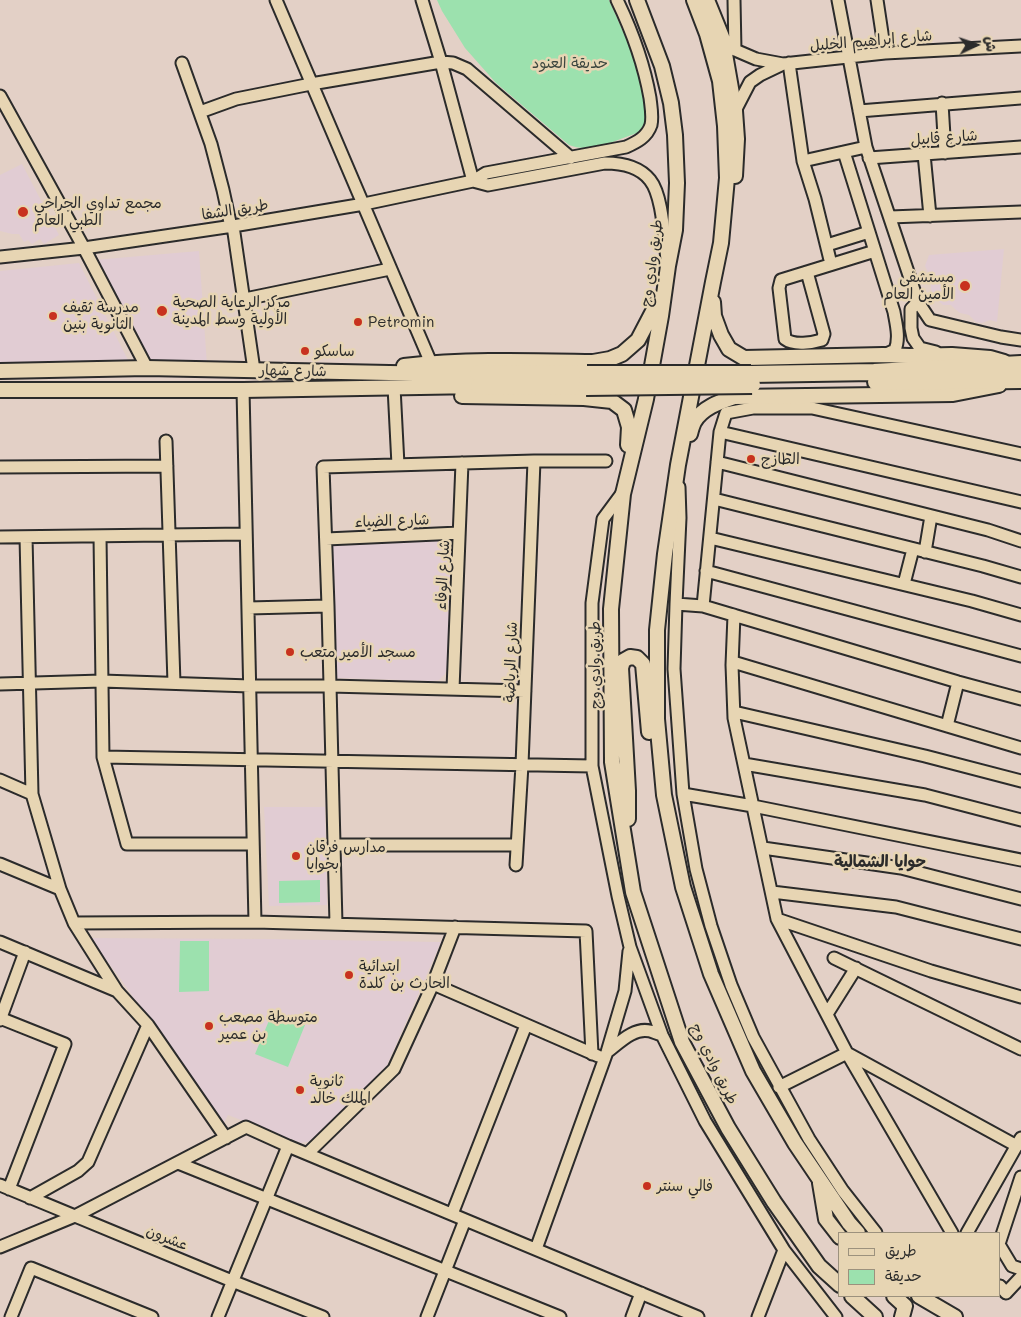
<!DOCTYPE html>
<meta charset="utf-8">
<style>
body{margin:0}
#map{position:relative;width:1021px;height:1317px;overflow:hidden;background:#e3d0c6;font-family:Mali,"Playpen Sans Arabic",sans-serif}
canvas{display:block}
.legend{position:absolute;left:838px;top:1232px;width:162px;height:65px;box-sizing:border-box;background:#e7d5b3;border:1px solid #9c917d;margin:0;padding:6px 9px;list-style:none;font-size:15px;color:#2b2b2b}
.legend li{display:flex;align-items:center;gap:10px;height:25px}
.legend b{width:25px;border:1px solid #9c917d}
.north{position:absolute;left:951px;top:20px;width:50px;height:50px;-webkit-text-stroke:4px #e7d5b3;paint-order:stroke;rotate:87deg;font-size:14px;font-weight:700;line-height:20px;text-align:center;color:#2b2b2b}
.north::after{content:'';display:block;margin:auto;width:18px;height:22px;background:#2b2b2b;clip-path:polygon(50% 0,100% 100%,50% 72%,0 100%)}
</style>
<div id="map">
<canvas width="1021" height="1317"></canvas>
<ul class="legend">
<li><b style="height:6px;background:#e7d5b3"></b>طريق</li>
<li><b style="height:14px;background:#9ce1ae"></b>حديقة</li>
</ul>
<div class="north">ش</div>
</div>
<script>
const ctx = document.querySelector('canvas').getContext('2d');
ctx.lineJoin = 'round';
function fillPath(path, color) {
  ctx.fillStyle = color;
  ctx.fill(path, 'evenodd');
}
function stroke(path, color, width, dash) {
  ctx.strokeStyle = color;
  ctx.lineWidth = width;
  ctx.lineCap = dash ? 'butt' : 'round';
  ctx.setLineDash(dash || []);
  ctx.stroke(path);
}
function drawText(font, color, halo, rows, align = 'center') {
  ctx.font = font + ' Mali,"Playpen Sans Arabic",sans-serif';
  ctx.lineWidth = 5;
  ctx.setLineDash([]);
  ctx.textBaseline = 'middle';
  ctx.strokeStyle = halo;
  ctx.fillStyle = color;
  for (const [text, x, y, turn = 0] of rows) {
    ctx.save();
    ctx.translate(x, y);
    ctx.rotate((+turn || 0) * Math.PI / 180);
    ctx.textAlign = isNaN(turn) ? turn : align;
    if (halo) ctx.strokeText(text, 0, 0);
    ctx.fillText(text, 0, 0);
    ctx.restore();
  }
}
fillPath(new Path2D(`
 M22,164L59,235L44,244L40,239L32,244L28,240L24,242L19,234H12L0,231V175Z
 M1004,249L997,322L990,320L982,323L976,322L969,315L960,313L955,309L951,305H943L935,298L931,289V278L925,266L929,255Z
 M199,251L207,365L149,363L94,260Z
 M79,263L128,360L0,363V271Z
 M452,537L454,541L448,665L445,674L439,680L433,681L338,678L335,675L331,546L337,541Z
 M264,807H325L327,905L269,906Z
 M89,938L271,939L441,942L387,1065L312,1141L301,1143L228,1115L224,1123L186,1074L120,978Z`), '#e1ccd3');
fillPath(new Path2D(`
 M437,0H609L633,54L641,82L648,118L640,130L637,133C616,140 591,154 569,145L496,83L465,48L442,11Z
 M320,880V902L279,903V881Z
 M180,941H209V991L179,992Z
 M273,1011L305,1025L288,1067L255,1054Z`), '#9ce1ae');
const minor = new Path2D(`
 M276,0L431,363
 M422,0L441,62L473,181
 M734,0L735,50
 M838,0L866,147L918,302L930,320L1001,337L1021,340
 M877,0L885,53
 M722,37L735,50L756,59L783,64L885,53L1021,46
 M182,63L211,144L223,190L231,227
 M789,63L803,161L815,199L831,264
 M0,96L84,248L147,368
 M942,103L945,153
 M735,111L750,82L760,75L783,64
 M859,111L1021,98
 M200,112L236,99L311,84L441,62L453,63L467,69L571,158
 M844,152L894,312C896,324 900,338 895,350L884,355
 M924,154L930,216
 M869,158L1021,147
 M803,161L866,147
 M473,181L488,185L605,163C621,163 639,166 650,180C663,196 664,239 667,259
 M890,217L1021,212
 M233,226L254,370
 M827,245L869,232
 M0,257L84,248L233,226L364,204L473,181L486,173L626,147C637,142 647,137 651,125C653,116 651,107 650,98C644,64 632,31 617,0
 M807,272L824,334L822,340C812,343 794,346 785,339L779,288L781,280L875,251
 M245,299L390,269
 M918,302L911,309V328L913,338L920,348L936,352
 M394,387L398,465
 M243,390L255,922
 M720,432L1021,502
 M166,441L174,683
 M1021,454L812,408H753L726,413L720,432L703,606L958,682L1021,699
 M717,462L988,530L1021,541
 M0,467L167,466
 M679,487L680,518L676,604L674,669L683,794L696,869L711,926L731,985L753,1037L809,1139L843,1191L876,1233
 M623,492L603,519L592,603V766L618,896L630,947L662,1035L705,1121L784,1250L836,1317
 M714,499L983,566L1021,577
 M100,536L103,757L127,844H253
 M0,537L246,534
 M26,537L32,794L60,889L74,923L117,991L148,1025L226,1138
 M710,538L972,601L1021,615
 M326,539L459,533
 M925,552L931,516
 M706,571L1021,656
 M904,584L913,549
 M676,604L703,606
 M248,608L328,606
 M734,615L732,665L734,718L777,919L847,1053L952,1233
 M733,662L1021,748
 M0,684L102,681L250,686H330L525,691
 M453,689L462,463
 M734,712L925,756L1021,781
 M947,726L958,682
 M103,757L592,766
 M744,764L925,795L1021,820
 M0,780L32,794
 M683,794L753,806L1021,860
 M334,845H517
 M763,848L901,868L1021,899
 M0,864L60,889
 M516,865L522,765L534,461
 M772,892L896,907L1021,939
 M777,919L931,971L1021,997
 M74,923L255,922L586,931L592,1054
 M336,924L328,606L323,467L534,461H606
 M0,942L117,991
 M834,958L1021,1049
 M433,984L598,1056
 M827,1014L856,968
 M0,1018L65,1044L9,1189
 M0,1020L25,952
 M607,1052C619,1043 634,1027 650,1031C654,1032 658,1034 662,1035
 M779,1087L847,1053L1017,1146
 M307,1154L394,1069L433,984L455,927
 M178,1163L560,1317
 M0,1185L232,1281L323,1317
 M30,1198L78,1171L88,1162L148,1025
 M452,1214L526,1025
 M967,1233L1021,1138
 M1000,1241L1021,1177
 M1000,1246L1012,1266L1021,1269
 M0,1247L75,1216L246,1127L288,1146L698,1317
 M536,1249L607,1052L625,991L629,951
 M1000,1286L1006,1293L1021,1277
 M11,1317L31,1268L152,1317
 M218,1317L288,1146
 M427,1317L465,1220
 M632,1317L641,1293
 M758,1317L784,1250`);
const major = new Path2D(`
 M637,0L662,66L671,103L675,135L677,183L675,230L668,266L661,316L646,399L623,494L611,609L612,762L633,892L682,1042L728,1128L774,1202L819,1266L840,1285
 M694,0L707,34L720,81L725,126L727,178L721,243L713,282L678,465L665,554L657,630V719L664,795L683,887L711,974L753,1071L795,1143L849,1223L858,1233
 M707,0L722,37L735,111L737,139L735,176
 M713,302L714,316L721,335L729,349L744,358L883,355L909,356L952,355L990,358L1004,362
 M404,366C467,359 530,361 593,362L610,359L622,354L638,340L660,298
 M0,371L147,368L438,374L478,373
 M0,390H243L479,386
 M462,396L584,398L612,401L624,410L629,427L628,445
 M690,434C691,430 692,426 694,422C702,408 719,402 734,397L953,394L999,385
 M628,819V791L621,668L623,661L630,657L637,658L643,664L649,732
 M820,1183L826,1219L840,1237
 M852,1296L875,1317
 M894,1296L905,1306L902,1317
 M919,1296L955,1317`);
const highway = new Path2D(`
 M478,373L587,374
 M751,374L874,372L1021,364
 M876,382L1021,380
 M479,386L586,387`);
stroke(minor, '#2b2b2b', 15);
stroke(major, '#2b2b2b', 18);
stroke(highway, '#2b2b2b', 20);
stroke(minor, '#e7d5b3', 11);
stroke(major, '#e7d5b3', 14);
stroke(highway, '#e7d5b3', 16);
const highwayBridge = new Path2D(`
 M587,374H751
 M586,387L752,385`);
stroke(highwayBridge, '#2b2b2b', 20, []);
stroke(highwayBridge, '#e7d5b3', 16);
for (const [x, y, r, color] of [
 [23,212,6,"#c8321e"],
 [965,286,6,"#c8321e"],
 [162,311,6,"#c8321e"],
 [53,316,5,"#c8321e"],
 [358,322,5,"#c8321e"],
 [305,351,5,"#c8321e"],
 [751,459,5,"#c8321e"],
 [290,652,5,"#c8321e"],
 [296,856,5,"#c8321e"],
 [349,975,5,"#c8321e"],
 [209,1026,5,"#c8321e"],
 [300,1090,5,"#c8321e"],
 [647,1186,5,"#c8321e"]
]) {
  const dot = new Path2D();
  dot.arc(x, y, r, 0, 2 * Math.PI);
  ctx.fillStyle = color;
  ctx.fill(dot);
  stroke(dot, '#e7d5b3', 2);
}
drawText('15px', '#2b2b2b', '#e7d5b3', [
 ["شارع إبراهيم الخليل",871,41,-5],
 ["شارع قابيل",944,138,-4],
 ["طريق الشفا",235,210,-9],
 ["طريق وادي وج",652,263,-82],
 ["شارع شهار",293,371,1],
 ["شارع الضياء",392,521,-2],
 ["شارع الوفاء",443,575,-87],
 ["شارع الرياضة",511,662,-88],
 ["طريق وادي وج",595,665,-90],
 ["طريق وادي وج",714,1064,64],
 ["عشرون",167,1238,22]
]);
drawText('15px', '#3c463f', '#e7d5b3', [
 ["حديقة العنود",570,63]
]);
drawText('15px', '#2b2b2b', '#e7d5b3', [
 ["مجمع تداوي الجراحي",34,203],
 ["الطبي العام",34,220],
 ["مستشفى",954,277,"right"],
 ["الأمين العام",954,294,"right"],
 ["مركز الرعاية الصحية",173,302],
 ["الأولية وسط المدينة",173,319],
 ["مدرسة ثقيف",63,307],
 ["الثانوية بنين",63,324],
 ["Petromin",368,322],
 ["ساسكو",315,351],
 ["الطازج",761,459],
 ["مسجد الأمير متعب",300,652],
 ["مدارس فرقان",306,847],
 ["بحوايا",306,864],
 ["ابتدائية",359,966],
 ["الحارث بن كلدة",359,983],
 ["متوسطة مصعب",219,1017],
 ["بن عمير",219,1034],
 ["ثانوية",310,1081],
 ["الملك خالد",310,1098],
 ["فالي سنتر",657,1186]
], 'left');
drawText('bold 16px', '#2b2b2b', '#e7d5b3', [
 ["حوايا الشمالية",880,862]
]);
</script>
